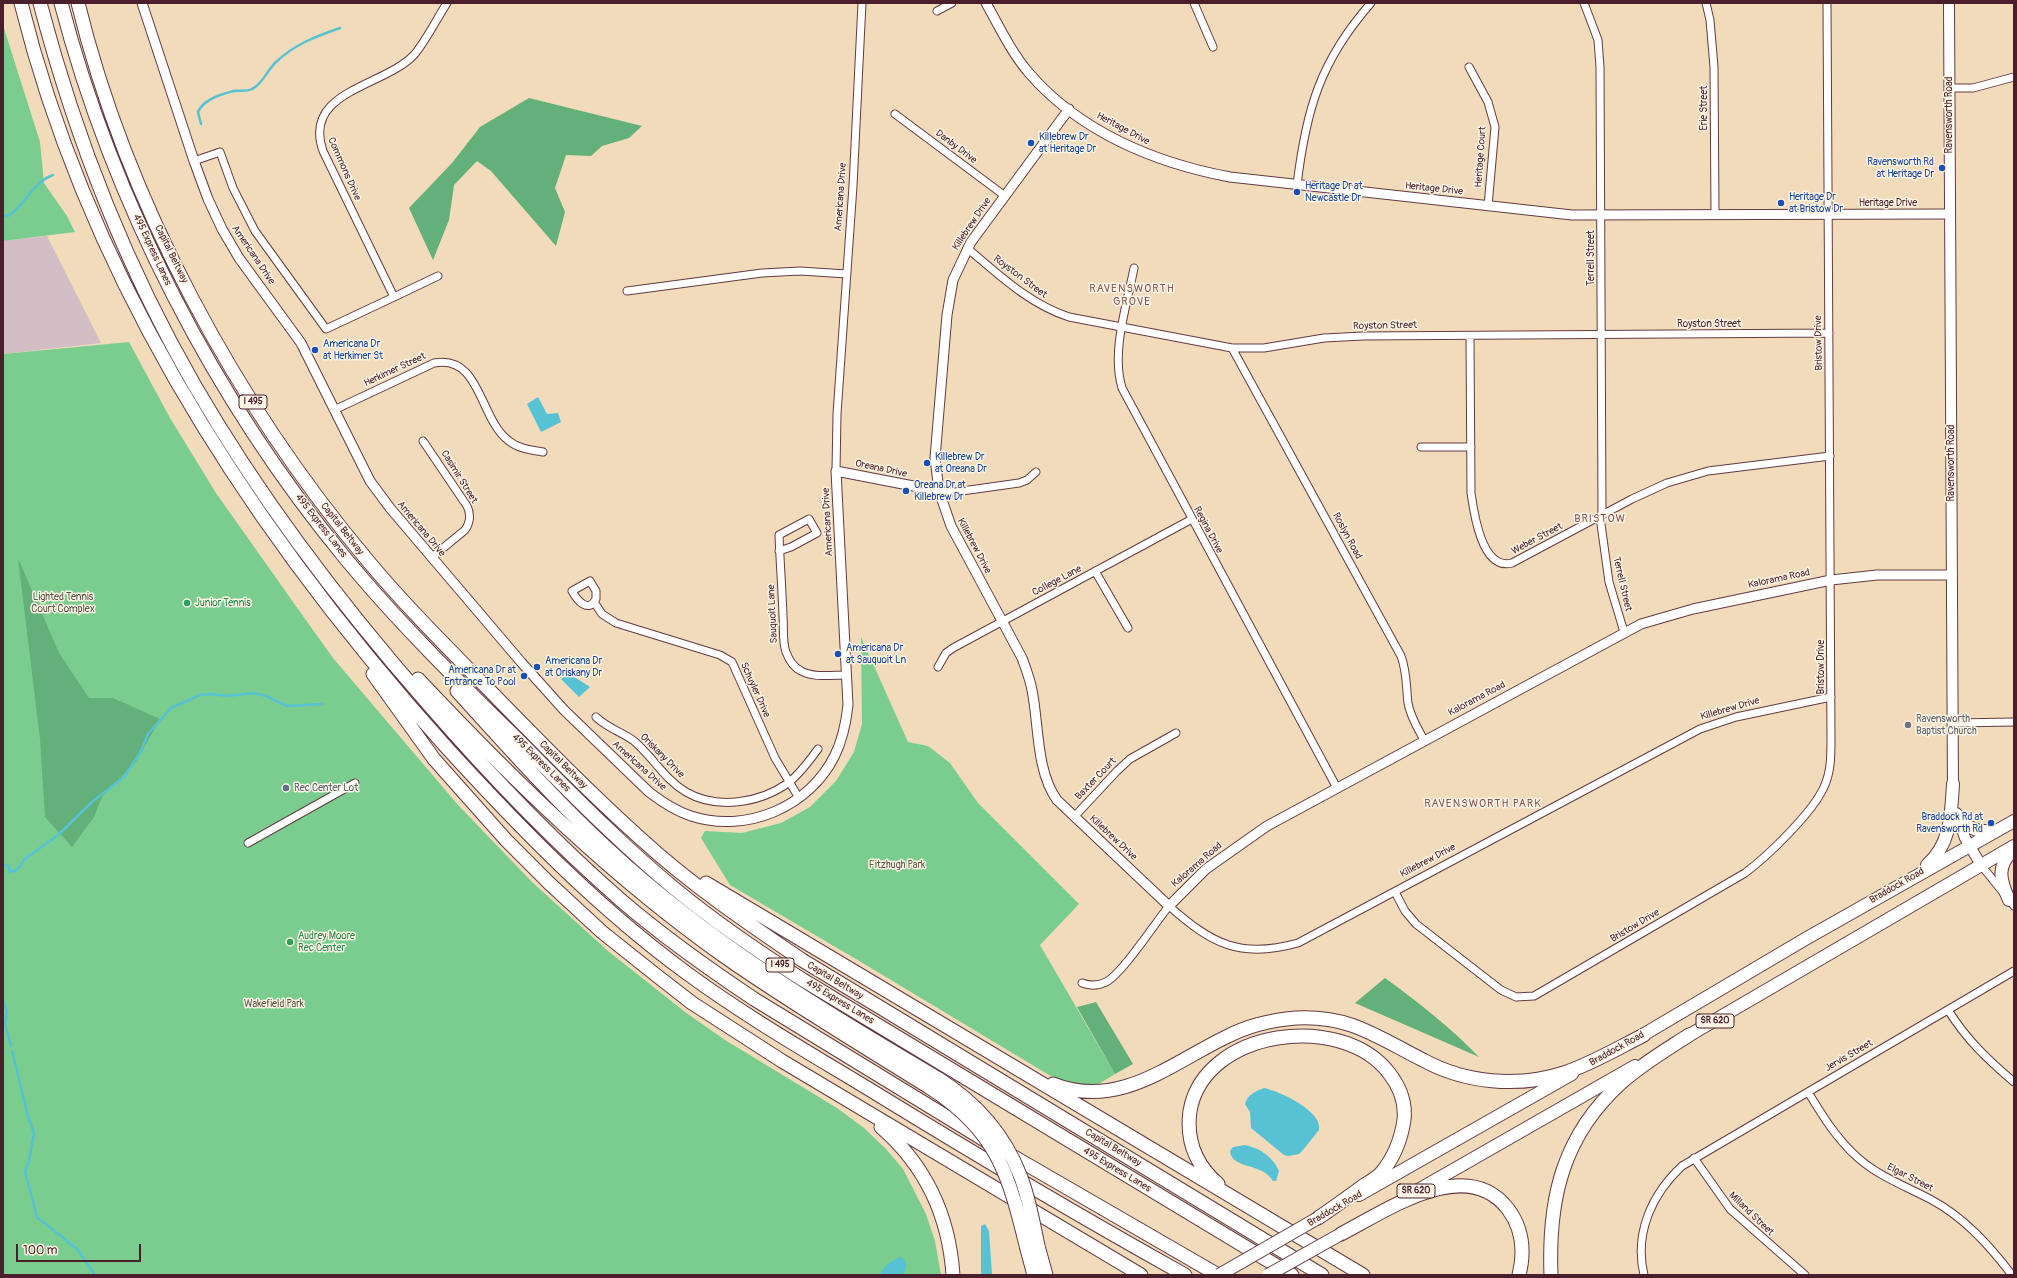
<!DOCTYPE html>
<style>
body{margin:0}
#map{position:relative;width:2017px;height:1278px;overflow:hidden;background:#f1dbbb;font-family:Pangolin,sans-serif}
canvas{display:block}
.frame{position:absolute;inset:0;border:4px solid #4a1f2b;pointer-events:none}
.scale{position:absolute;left:16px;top:1244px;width:125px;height:18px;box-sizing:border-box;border:2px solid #4a1f2b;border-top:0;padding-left:5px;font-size:12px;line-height:14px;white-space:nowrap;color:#4a1f2b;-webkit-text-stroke:3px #fcf5e5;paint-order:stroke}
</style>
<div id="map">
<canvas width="2017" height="1278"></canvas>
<div class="frame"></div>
<div class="scale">100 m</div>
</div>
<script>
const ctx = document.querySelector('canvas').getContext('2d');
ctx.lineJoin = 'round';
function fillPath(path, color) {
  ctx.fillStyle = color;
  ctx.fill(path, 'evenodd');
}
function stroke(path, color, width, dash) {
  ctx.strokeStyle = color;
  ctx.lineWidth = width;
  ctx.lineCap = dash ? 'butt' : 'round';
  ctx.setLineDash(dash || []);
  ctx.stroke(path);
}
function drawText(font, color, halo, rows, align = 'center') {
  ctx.font = font + ' Pangolin,sans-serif';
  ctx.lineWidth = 3;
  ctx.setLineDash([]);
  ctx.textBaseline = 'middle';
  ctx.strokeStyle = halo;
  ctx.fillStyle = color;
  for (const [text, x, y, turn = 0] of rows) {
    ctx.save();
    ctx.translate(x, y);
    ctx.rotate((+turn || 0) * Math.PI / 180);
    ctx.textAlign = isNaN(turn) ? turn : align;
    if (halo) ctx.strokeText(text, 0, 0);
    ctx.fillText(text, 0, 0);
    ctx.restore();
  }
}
fillPath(new Path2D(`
 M47,236L101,343L3,354V241Z`), '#d2bec4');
fillPath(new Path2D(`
 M3,25L40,142L44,183L67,216L75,232L3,241Z
 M129,342L170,418L216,493L298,609L333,658L458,805L532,882L608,951L685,1012L725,1040L837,1108L864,1128L886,1149L903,1169L926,1214L935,1241L941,1275H3V354Z
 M861,637L908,742L928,746L950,763L978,803L1079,904L1040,945L1115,1074L1097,1085L1073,1083L1054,1078L861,962L730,885L701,838L705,831L742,833L781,823L810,807L836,781L854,752L862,724Z`), '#7acd8f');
fillPath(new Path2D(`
 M529,98L642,126L629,138L602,146L591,156L566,155L555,188L565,212L556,246L491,171L477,161L454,185L449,220L433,260L409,208L452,163L480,127Z
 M18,558L59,653L89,698H113L160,719L136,762L102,797L94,817L72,847L45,817L40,739Z
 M1385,978C1419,1003 1449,1026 1479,1057L1355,1003Z
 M1096,1002L1133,1064L1115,1074L1077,1007Z`), '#63b07a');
fillPath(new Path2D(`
 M538,397L547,414L558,413L561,422L541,432L527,404Z
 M568,673L590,687L579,697L561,679Z
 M1264,1088C1279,1091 1323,1111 1319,1130L1303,1150L1299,1154L1288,1156L1284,1155L1251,1128L1250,1112L1245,1104C1247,1095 1256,1091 1264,1088Z
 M1245,1145C1260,1148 1273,1157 1279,1171L1276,1181H1273C1262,1162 1232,1170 1230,1151L1233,1147Z
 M985,1224L989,1231L992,1275H981V1226Z
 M901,1257C908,1261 907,1269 903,1275H881C882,1266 893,1259 901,1257Z`), '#57c2d3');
stroke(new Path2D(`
 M201,124L198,112C203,100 221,94 234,91C240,90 246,92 252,89C262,85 268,69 276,62C295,44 317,36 340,28
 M3,215L8,216C27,204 31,183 53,175
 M3,866L6,865L9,867L10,872L17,870L26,858L57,836L92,802L124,777L140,753L148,734L171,708L200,695L213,694L227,696L253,693L266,696L287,706L322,704
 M3,999L7,1012L5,1024L11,1046
 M12,1051L28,1116L34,1133L29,1161L25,1171L37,1217L78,1250L95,1275`), '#57c2d3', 2.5);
const minor = new Path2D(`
 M1194,3L1213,47
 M1584,3L1598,40L1600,67L1602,515
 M1706,3L1710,20L1714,67L1715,214
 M937,11L952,3
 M1469,67L1488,102L1495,127L1488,206
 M1949,88H1973L2014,77
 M895,114L1005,196
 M194,161L220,152L233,188L255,231L326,329L394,297
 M1297,185C1306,110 1320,61 1371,3
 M967,248C999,275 1029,304 1069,317L1232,348H1264L1324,338L1363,336L1829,333
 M1134,268C1127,305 1111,351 1122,388L1337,788
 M438,276L394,297L323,151C302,91 383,87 414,55C424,44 438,17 447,3
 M627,291L762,273L800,271L847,274
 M1470,336L1471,493C1474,514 1482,571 1512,563L1632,499L1667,483L1708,471L1830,456
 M1232,348L1401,656C1407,672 1406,686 1408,703C1410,716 1418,729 1424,740
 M334,410L434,363C481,354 479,419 509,441C519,449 531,450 543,452
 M423,441L467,506C471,514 470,523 465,530L431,558
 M1421,447H1471
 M836,471L837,414L853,186L862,3
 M939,491L955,492L1019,483L1027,480L1036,472
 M1600,517L1609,582L1624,632
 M779,551L791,547L817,533L809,519L779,535C780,562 782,588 783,615C784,627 782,641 786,652C789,660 793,667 801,671C814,678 832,675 847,675
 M1095,571L1128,628
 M590,581L596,591V599C588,614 577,600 572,591Z
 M594,602L602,614L616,623L720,655L732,662L775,758L799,798
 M938,667L946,653L953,648L1192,519
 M596,717C607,728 622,732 634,741C653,757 665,780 686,792C717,810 760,803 788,783C800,774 809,761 818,749
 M1953,723L2014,722
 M1074,817L1117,771L1130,759L1176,733
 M248,843L355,783
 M1981,865L2014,906
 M1395,892L1405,911L1416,924L1501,990L1516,997L1534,996L1745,873C1768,856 1813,812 1824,787C1831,772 1831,756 1831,739L1827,3
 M1082,983C1090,986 1098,986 1106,982C1122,974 1155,923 1169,906C1212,944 1240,959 1298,943L1700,729L1736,717L1831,697
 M1948,1010C1967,1040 1987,1059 2014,1082
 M1808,1092C1822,1115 1836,1138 1857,1157C1878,1176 1905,1186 1930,1199C1964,1217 1989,1245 2012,1275
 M1694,1158L1730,1209L1805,1275
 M1644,1275C1634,1233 1652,1194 1682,1166L2014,971`);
const tertiary = new Path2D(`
 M142,3L194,161L208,199L222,229L239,258L301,343L370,481L390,508L521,662L564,710L649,792C662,802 675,811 691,816C746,834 810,807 835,755C843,739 846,723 848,705L836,471L939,491
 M986,3C999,26 1011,52 1029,73C1080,132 1155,163 1230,177L1572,215L1950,214
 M1069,109L971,242L953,280L947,315L935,458L939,491L951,526L1022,658C1026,669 1030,679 1032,690C1039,725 1036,771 1057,800L1169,906L1206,869L1267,826L1641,624L1693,609L1831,580L1877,575H1952`);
const secondary = new Path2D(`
 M1949,3L1953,791
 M1957,815L1965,838L1981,865`);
const primary = new Path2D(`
 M1956,814C1966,827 1977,834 1993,830
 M1927,865C1951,844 1951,815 1953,784
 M2009,900C2000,880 1996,866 2014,849
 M1636,1039L1807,938L2014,821
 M1681,1040L2014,846
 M1413,1193L1635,1066
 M1359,1195L1572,1074`);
const motorway = new Path2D(`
 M21,3C91,285 254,534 447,748C521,829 599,909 688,974C748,1018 813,1055 877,1094C978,1156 1081,1217 1185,1275
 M40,3C75,136 126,267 195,386C261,500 342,606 429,705C489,774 553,841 623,902C664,937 709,969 754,999L988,1142
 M61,3C113,202 215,401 346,559C398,622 457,680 515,737C567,789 618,842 675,889C715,922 759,952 803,980L1292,1275
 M78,3C127,203 236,404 368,561C409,610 455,655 499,700C545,747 591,794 640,838C690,884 746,922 802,960L1322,1275
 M373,674L434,759L506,840L549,883L602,932L656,975L692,1003L782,1061L1141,1275
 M418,679C514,781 615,880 731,961C796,1006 865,1047 932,1089
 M457,691C506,745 555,800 608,849C707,941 823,1011 939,1079
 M706,883L1363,1275
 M1053,1084C1118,1110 1170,1064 1226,1037C1247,1026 1272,1020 1296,1018C1350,1015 1377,1037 1423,1060C1465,1083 1518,1088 1564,1073C1591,1064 1618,1048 1644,1035
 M881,1127C926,1166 949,1216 953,1275
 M1007,1153L1218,1275
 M1218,1184C1196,1165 1186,1140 1190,1111C1204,1029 1342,1011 1389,1073C1400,1087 1406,1102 1404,1120C1401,1140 1395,1156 1382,1172C1377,1178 1369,1182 1363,1186C1348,1197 1333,1208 1318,1218
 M1341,1234C1386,1211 1466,1154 1508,1209C1523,1229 1525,1251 1519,1275
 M1038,1246L1046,1275
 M1027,1249L1034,1275
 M1551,1275C1548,1198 1563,1135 1622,1082C1642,1064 1666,1050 1689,1035`);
stroke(minor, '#633b41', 9);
stroke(tertiary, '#633b41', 11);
stroke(secondary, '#633b41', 12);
stroke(primary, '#633b41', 14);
stroke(motorway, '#633b41', 15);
stroke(minor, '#fff', 7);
stroke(tertiary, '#fff', 9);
stroke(secondary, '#fff', 10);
stroke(primary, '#fff', 12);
stroke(motorway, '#fff', 13);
const primaryBridge = new Path2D(`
 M1219,1275L1318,1218
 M1268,1275L1341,1234`);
const motorwayBridge = new Path2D(`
 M939,1079C975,1102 1004,1134 1020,1175C1029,1197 1033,1222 1038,1246
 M932,1089C998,1132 1009,1176 1027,1249`);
stroke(primaryBridge, '#633b41', 14, []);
stroke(motorwayBridge, '#633b41', 15, []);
stroke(primaryBridge, '#fff', 12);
stroke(motorwayBridge, '#fff', 13);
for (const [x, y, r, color] of [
 [1031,143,4,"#1a4fb4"],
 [1942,168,4,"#1a4fb4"],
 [1297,192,4,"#1a4fb4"],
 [1781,203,4,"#1a4fb4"],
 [315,350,4,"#1a4fb4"],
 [927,463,4,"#1a4fb4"],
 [906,491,4,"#1a4fb4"],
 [187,603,4,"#2e9e5b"],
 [838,654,4,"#1a4fb4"],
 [537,667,4,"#1a4fb4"],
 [524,676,4,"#1a4fb4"],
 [1908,725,4,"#6b7280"],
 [286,788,4,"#5c6f8a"],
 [1991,823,4,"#1a4fb4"],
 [290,942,4,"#2e9e5b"]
]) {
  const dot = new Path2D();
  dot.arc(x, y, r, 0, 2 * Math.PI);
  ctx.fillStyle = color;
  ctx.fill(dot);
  stroke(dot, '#fcf5e5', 1.5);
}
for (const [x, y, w] of [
 [253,402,28],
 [780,965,28],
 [1715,1021,38],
 [1416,1191,38]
]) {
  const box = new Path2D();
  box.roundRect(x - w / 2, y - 7, w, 14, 3);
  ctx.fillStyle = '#fcf5e5';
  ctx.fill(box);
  stroke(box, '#4a1f2b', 1);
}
drawText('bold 9px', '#4a1f2b', null, [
 ["I 495",253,402],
 ["I 495",780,965],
 ["SR 620",1715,1021],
 ["SR 620",1416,1191]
]);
drawText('10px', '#4a1f2b', '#fcf5e5', [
 ["Erie Street",1704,108,-90],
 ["Ravensworth Road",1949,115,-90],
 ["Heritage Drive",1123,129,28],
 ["Danby Drive",956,147,37],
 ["Heritage Court",1481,157,-86],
 ["Commons Drive",344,169,66],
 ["Heritage Drive",1434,189,6],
 ["Americana Drive",841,197,-86],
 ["Heritage Drive",1888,203],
 ["Killebrew Drive",972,224,-56],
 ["495 Express Lanes",152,250,65],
 ["Capital Beltway",171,254,64],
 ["Americana Drive",253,255,56],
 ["Terrell Street",1591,258,-90],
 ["Royston Street",1020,277,37],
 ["Royston Street",1709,324],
 ["Royston Street",1385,326,-1],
 ["Bristow Drive",1819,343,-91],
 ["Herkimer Street",395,370,-25],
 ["Ravensworth Road",1951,463,-90],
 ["Oreana Drive",881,469,12],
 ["Casimir Street",459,477,58],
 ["Americana Drive",828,522,-93],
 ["495 Express Lanes",321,526,52],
 ["Capital Beltway",342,529,52],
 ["Americana Drive",421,529,50],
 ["Regina Drive",1208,530,62],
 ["Roslyn Road",1347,536,62],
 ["Weber Street",1537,539,-28],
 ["Killebrew Drive",974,546,62],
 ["Kalorama Road",1779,579,-12],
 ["College Lane",1057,581,-28],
 ["Terrell Street",1622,584,77],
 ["Sauquoit Lane",773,614,-93],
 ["Bristow Drive",1821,667,-90],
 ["Schuyler Drive",755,690,66],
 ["Kalorama Road",1477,699,-28],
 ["Killebrew Drive",1730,709,-16],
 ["Oriskany Drive",662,756,45],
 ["495 Express Lanes",541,763,45],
 ["Capital Beltway",563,765,45],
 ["Americana Drive",639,766,42],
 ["Baxter Court",1096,779,-46],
 ["Killebrew Drive",1113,838,43],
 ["Killebrew Drive",1428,861,-28],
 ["Kalorama Road",1197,865,-41],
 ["Braddock Road",1897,886,-30],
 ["Bristow Drive",1635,926,-31],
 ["Capital Beltway",835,981,31],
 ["495 Express Lanes",840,1002,31],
 ["Braddock Road",1617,1049,-29],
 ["Jervis Street",1849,1056,-30],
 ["Capital Beltway",1113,1148,31],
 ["495 Express Lanes",1117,1170,31],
 ["Elgar Street",1910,1178,27],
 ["Braddock Road",1335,1209,-30],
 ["Milland Street",1751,1214,44]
]);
drawText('10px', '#164399', '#fcf5e5', [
 ["Killebrew Dr",1039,137],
 ["at Heritage Dr",1039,149],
 ["Ravensworth Rd",1934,162,"right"],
 ["at Heritage Dr",1934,174,"right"],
 ["Heritage Dr at",1305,186],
 ["Newcastle Dr",1305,198],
 ["Heritage Dr",1789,197],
 ["at Bristow Dr",1789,209],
 ["Americana Dr",323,344],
 ["at Herkimer St",323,356],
 ["Killebrew Dr",935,457],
 ["at Oreana Dr",935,469],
 ["Oreana Dr at",914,485],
 ["Killebrew Dr",914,497],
 ["Americana Dr",846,648],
 ["at Sauquoit Ln",846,660],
 ["Americana Dr",545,661],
 ["at Oriskany Dr",545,673],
 ["Americana Dr at",516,670,"right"],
 ["Entrance To Pool",516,682,"right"],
 ["Braddock Rd at",1983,817,"right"],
 ["Ravensworth Rd",1983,829,"right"]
], 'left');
drawText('10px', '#585349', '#fcf5e5', [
 ["Lighted Tennis",63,597],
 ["Court Complex",63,609],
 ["Fitzhugh Park",897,865],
 ["Wakefield Park",274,1004]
]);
drawText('10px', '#27864d', '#fcf5e5', [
 ["Junior Tennis",195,603],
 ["Audrey Moore",298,936],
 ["Rec Center",298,948]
], 'left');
drawText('10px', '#5b616d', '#fcf5e5', [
 ["Ravensworth",1916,719],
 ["Baptist Church",1916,731]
], 'left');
drawText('10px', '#4e5e75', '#fcf5e5', [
 ["Rec Center Lot",294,788]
], 'left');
ctx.letterSpacing = '1px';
drawText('11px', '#825357', '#fcf5e5', [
 ["RAVENSWORTH",1132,289],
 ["GROVE",1132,302],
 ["BRISTOW",1600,519],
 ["RAVENSWORTH PARK",1483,804]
]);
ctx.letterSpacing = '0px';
</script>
